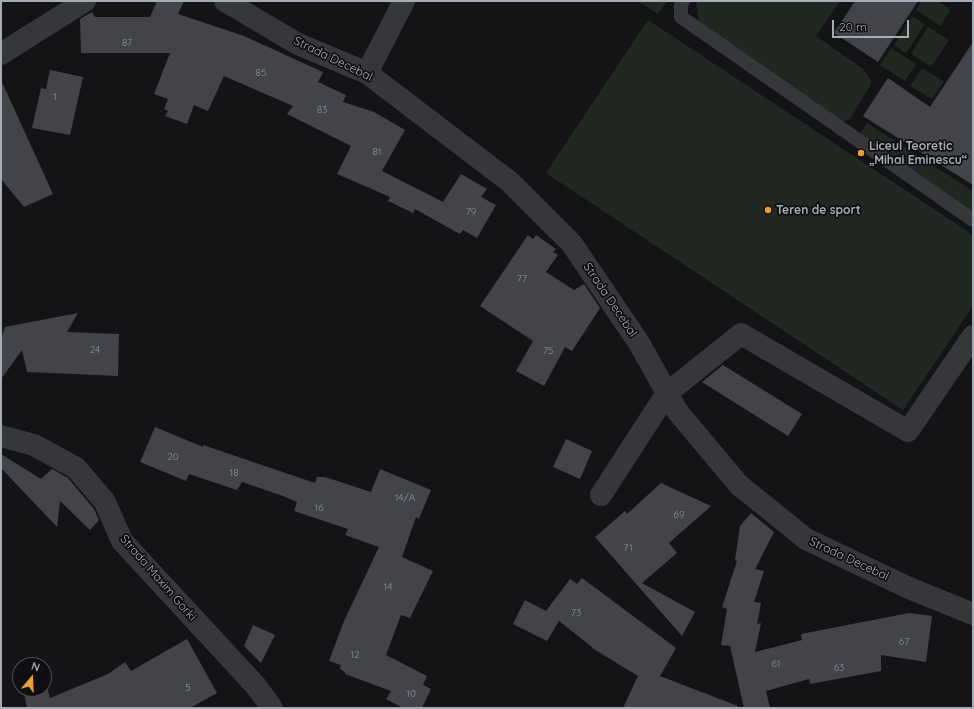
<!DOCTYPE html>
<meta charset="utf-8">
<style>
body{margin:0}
#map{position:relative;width:974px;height:709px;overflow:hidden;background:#141416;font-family:Quicksand,sans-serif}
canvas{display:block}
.frame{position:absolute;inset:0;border:2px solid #a6acb5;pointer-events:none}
.north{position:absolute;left:12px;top:657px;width:40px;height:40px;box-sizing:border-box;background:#0f0f11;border:1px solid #4b4e53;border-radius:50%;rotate:19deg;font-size:11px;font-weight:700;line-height:16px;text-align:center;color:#a6acb5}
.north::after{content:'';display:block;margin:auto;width:14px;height:18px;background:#e99e38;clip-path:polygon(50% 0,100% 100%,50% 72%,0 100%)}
.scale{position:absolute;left:832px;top:20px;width:77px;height:18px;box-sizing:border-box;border:2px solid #a6acb5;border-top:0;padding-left:5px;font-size:12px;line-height:14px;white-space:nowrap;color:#a6acb5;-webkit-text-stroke:3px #0f0f11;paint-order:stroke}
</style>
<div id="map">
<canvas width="974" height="709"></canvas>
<div class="frame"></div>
<div class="north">N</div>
<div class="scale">20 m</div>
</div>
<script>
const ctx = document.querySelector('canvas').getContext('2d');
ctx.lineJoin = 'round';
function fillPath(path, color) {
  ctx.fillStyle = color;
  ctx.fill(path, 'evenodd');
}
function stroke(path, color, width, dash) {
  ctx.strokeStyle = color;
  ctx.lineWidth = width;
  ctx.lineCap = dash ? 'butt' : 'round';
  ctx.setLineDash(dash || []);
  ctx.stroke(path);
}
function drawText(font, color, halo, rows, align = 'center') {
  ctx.font = font + ' Quicksand,sans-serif';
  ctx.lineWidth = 3.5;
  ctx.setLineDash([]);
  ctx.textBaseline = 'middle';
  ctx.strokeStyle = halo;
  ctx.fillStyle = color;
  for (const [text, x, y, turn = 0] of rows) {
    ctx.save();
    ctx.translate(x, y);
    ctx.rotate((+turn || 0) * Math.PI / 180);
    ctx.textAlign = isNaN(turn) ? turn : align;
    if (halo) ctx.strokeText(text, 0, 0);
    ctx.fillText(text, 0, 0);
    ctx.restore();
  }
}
fillPath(new Path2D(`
 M638,1H667L658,14Z
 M696,1H840L816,36L863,69L871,81L870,86L850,119L845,121H840L702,26L698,17Z
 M921,1H938L951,10L940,26L916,10Z
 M912,16L925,24L906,53L894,45Z
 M648,20L973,235V306L903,410L546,173Z
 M928,27L949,40L931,67L911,54Z
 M891,48L916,64L905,81L880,65Z
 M922,68L944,81L932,99L910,86Z
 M867,123L973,191V213L859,135Z`), '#202821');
fillPath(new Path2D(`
 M157,1H184L178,14L244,36L323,72L318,82L346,95L343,102L374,112L405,130L382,171L443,202L461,174L487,189L481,197L496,205L477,238L463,230L460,234L415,209L413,213L388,201L390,197L337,174L351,146L287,114L293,106L224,76L208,111L194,105L187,124L165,116L168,111L164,109L168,99L154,94L170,53H81L80,19L92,12L95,17H150Z
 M855,1H918L878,62L834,33Z
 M973,42V185L863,116L888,78L930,107Z
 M50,70L83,77L70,135L32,128L41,88L46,89Z
 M1,80L53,194L24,207L1,179Z
 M528,235L533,239L536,235L556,249L553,252L558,255L546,272L574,290L584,284L600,308L572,351L565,347L544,386L516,371L533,341L480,306Z
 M78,313L67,332L119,334L118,376L27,372L22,350L1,379V339L5,327Z
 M723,365L802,414L788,436L702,382Z
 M155,427L203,447V445L315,483L317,477H325L371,492L380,469L431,490L419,519L416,517L402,557L433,571L410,618L401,615L386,655L427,676L423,685L431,689L422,708H403L386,699L391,691L345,674V672L340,669L341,665L329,661L344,621L379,547L345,535L348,529L294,511L297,502L283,496L242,482L237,490L189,474L186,481L140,462Z
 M566,439L592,451L580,479L553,467Z
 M1,454L41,479L52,469L68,478L94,509L99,520L90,530L60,501L57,527L1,468Z
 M661,483L711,506L669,543L677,553L642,583L695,612L682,636L595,537L625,511L627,514Z
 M751,513L774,532L755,569L764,571L754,602L761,603L757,624L761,623L755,652L802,640L801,634L909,613L932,616L926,662L881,655V671L810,684L809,679L766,691L770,708H744L730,646L721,645L727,609L722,607L737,561L735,560L740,526Z
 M582,578L676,648L660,676L738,706L737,708H623L638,676L592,648V647L559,621L547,641L513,624L525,600L546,611L570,579L577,584Z
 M253,625L275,635L261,663L244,646Z
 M187,639L217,693L190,708H27L23,689H44V675L50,698L108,674L125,662L131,671Z`), '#434449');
stroke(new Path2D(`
 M683,1L681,5V17L973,220`), '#35373b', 14);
stroke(new Path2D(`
 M225,1L298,44L367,73L510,182L572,244L639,343L677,411L739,485L806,539L909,588L973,614
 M1,54L85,1
 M367,73L404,1
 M1,436L34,445L76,468L105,502L122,541L256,686L272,708
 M601,495L667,393L741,334L908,431L973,336`), '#35373b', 22);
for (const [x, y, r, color] of [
 [861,153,4,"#e99e38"],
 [768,210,4,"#e99e38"]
]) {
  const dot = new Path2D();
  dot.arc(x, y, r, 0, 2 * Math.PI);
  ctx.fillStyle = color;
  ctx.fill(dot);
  stroke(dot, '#0f0f11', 1.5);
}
drawText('10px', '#8d929a', null, [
 ["87",127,43],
 ["85",261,73],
 ["1",55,97],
 ["83",322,110],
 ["81",377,152],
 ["79",471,212],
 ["77",522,279],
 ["24",95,350],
 ["75",548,351],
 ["20",173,457],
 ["18",234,473],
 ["14/A",405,498],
 ["16",319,508],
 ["69",679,515],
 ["71",628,548],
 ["14",388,587],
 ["73",576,613],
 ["67",904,642],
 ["12",355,655],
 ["61",776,664],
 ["63",839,668],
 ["5",188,688],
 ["10",411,694]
]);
drawText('12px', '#a6acb5', '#0f0f11', [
 ["Strada Decebal",333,59,26],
 ["Strada Decebal",610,300,56],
 ["Strada Decebal",849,559,25],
 ["Strada Maxim Gorki",158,578,49]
]);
drawText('bold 12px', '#a6acb5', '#0f0f11', [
 ["Liceul Teoretic",869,146],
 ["„Mihai Eminescu“",869,160],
 ["Teren de sport",776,210]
], 'left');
</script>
